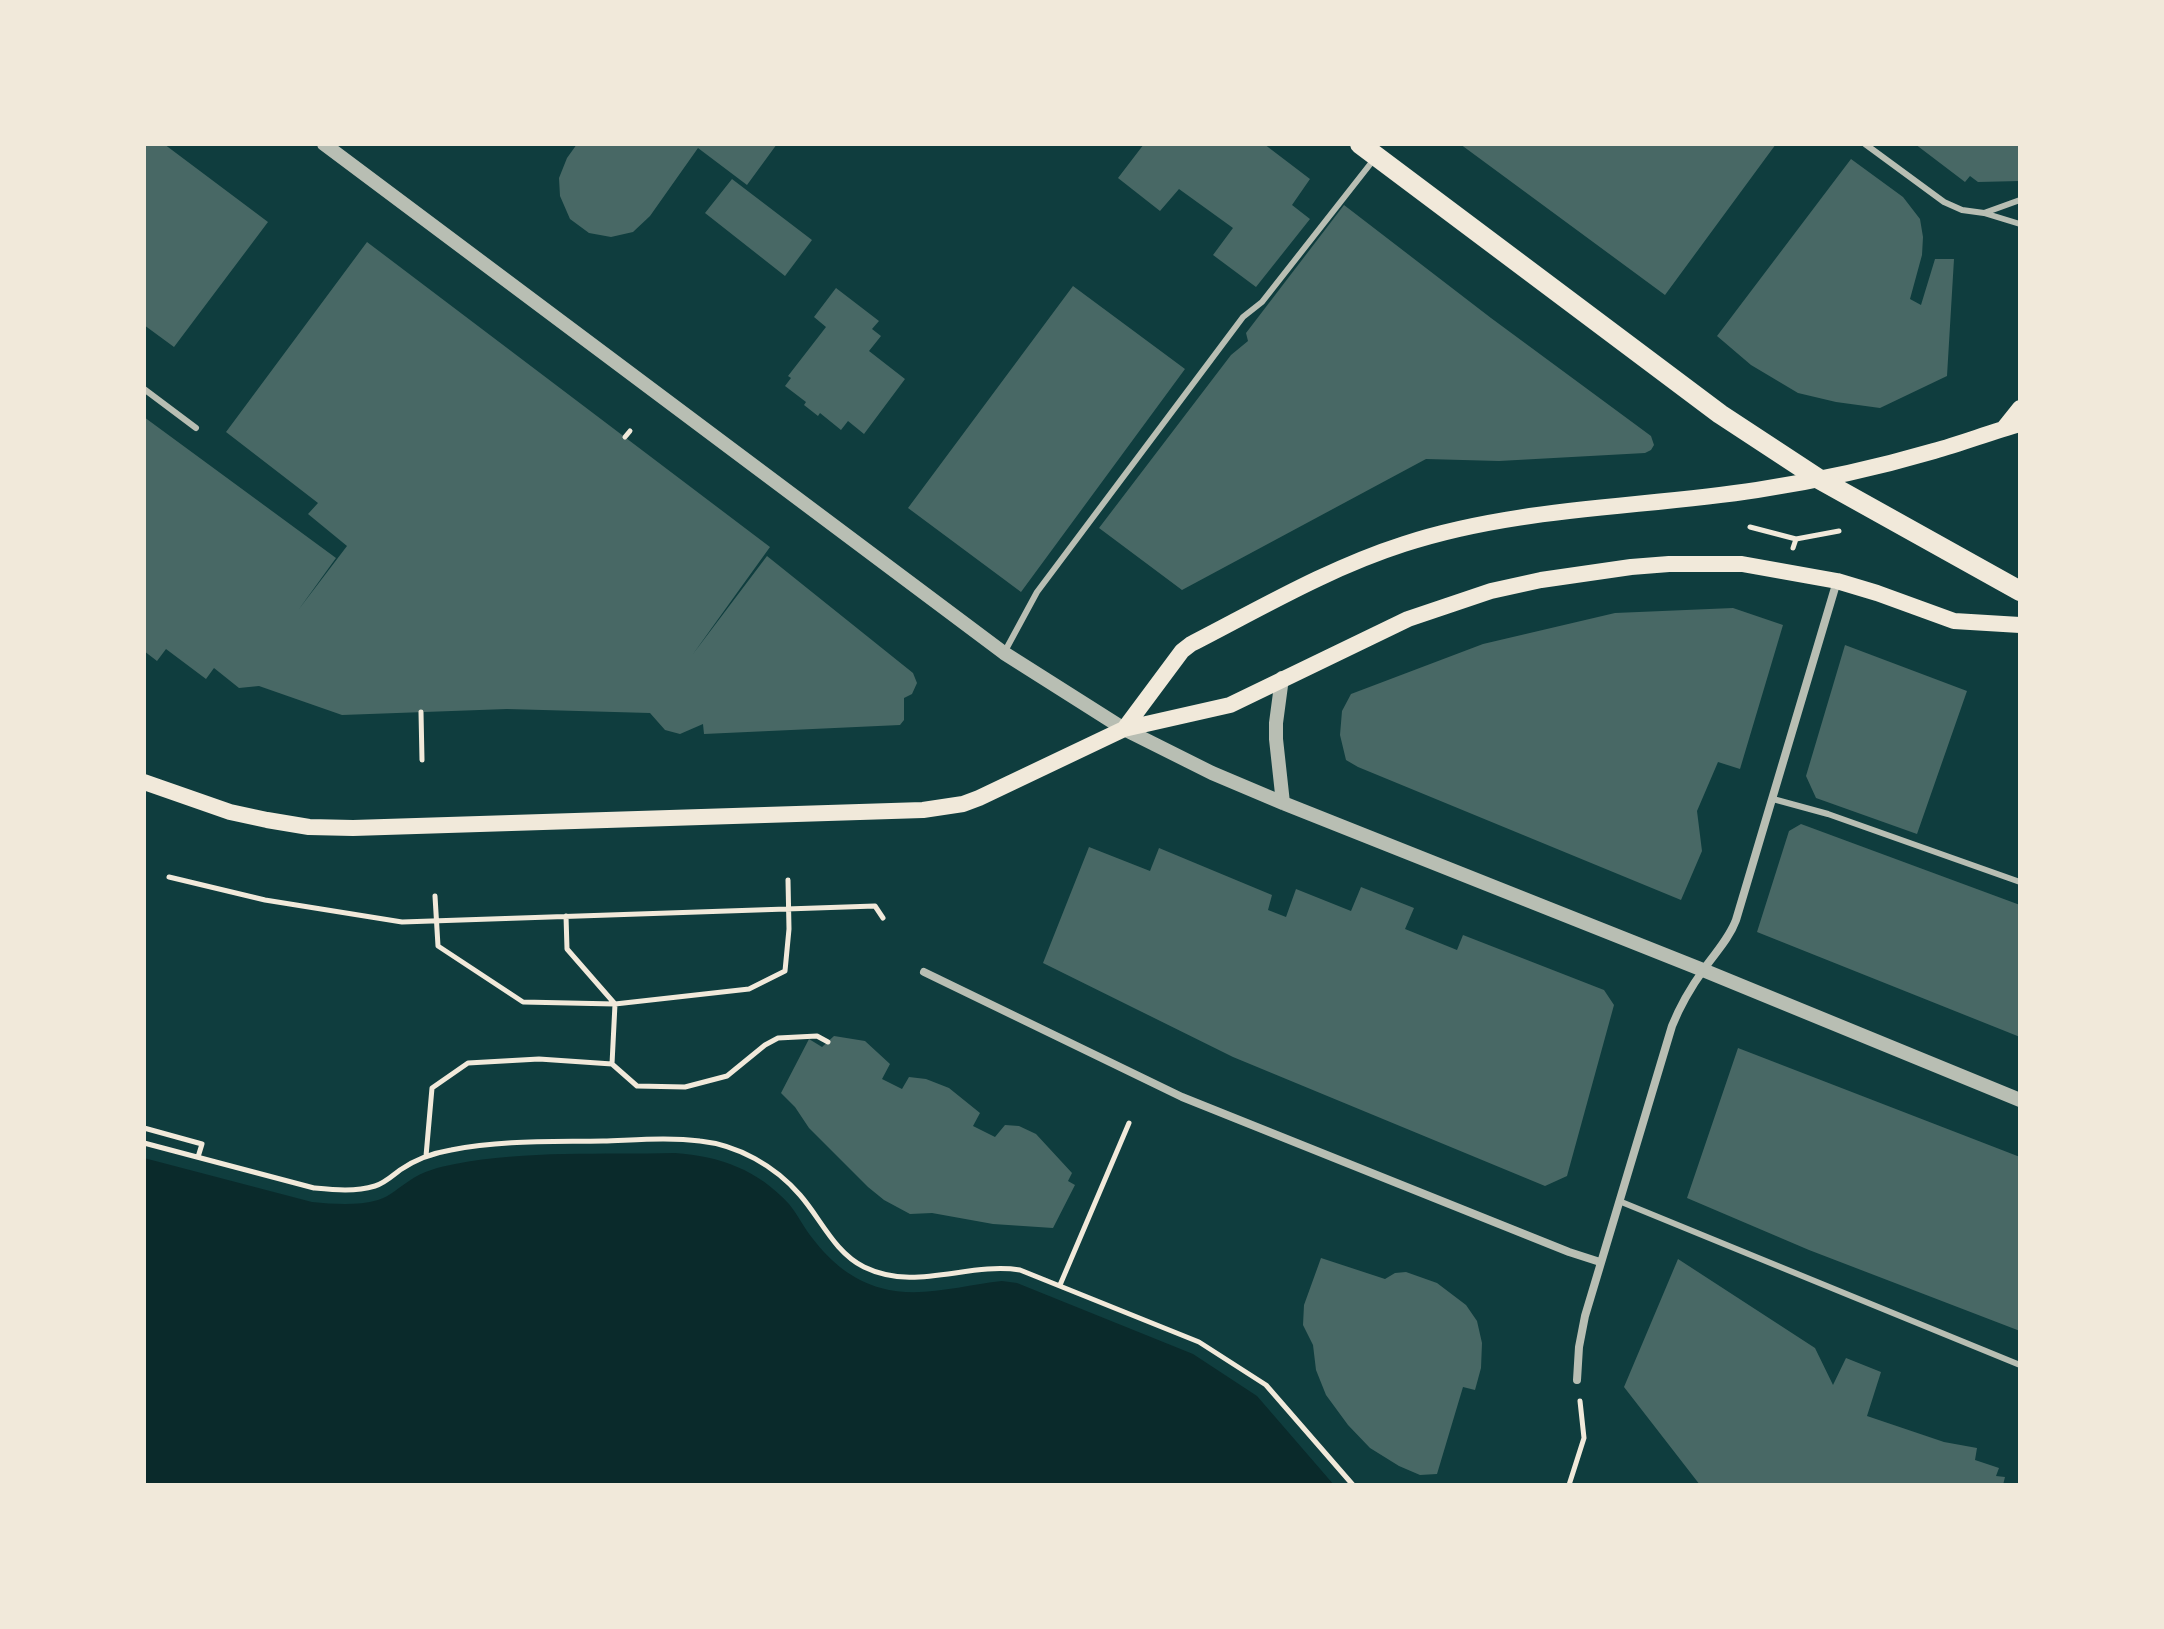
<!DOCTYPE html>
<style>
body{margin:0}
#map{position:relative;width:2164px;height:1629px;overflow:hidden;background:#0f3d3e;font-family:"Sofia Sans Condensed",sans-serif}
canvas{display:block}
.frame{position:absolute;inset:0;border:146px solid #f1e9da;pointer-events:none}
</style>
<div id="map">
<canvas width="2164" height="1629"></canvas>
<div class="frame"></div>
</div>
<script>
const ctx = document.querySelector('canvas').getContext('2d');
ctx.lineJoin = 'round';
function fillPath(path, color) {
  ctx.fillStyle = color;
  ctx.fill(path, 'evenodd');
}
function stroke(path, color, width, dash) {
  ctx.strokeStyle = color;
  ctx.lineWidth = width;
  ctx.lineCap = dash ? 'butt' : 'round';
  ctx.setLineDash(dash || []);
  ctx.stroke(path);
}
fillPath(new Path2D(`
 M675,1153C720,1156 758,1170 789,1204C798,1215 804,1228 813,1239C831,1262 852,1280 881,1288C920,1299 963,1285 1002,1281L1017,1283L1193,1354L1257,1396L1334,1485H144V1158L312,1202C334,1204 356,1206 378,1200C391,1196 399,1187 409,1181C423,1171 439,1167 455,1164C527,1150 602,1155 675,1153Z`), '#0a2a2b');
fillPath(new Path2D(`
 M144,144H164L268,222L174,347L144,325Z
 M577,144H777L747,185L698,148L650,216L633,232L611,237L589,233L570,219L560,196L559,178L567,158Z
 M1144,144H1264L1310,179L1292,205L1310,219L1256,287L1213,255L1233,228L1179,189L1160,211L1118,178Z
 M1460,144H1776L1665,295Z
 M1915,144H2020V181L1978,182L1970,176L1965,182Z
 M1851,159L1903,197L1920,219L1923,237L1922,255L1910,299L1921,305L1935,259H1954L1947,376L1880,408L1836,402L1798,393L1751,365L1717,336Z
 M732,179L812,240L785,276L705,213Z
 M1344,205L1491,318L1651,436L1654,445L1651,450L1645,453L1499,461L1426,459L1182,590L1099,528L1231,355L1248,341L1246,333Z
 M367,242L770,547L693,654L767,556L913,673L917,683L912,694L904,698V720L900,725L704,734L703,724L680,734L665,730L650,713L507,709L342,715L259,686L239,688L214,668L206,679L166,649L157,661L144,651V417L336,558L299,609L347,546L308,514L318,503L226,432Z
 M1073,286L1185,369L1021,592L908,508Z
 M836,288L879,321L872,329L881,336L869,351L905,379L864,434L848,421L841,430L820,413L818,416L804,405L806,402L785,386L791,378L788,376L826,327L814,317Z
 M1733,608L1783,625L1740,769L1718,762L1697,811L1702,851L1681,900L1358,767L1346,760L1340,735L1342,711L1351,694L1483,644L1615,613Z
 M1845,645L1967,691L1917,834L1816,798L1806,776Z
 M1801,824L2020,905V1037L1757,932L1789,831Z
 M1089,847L1150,871L1159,848L1272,895L1268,910L1286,917L1296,889L1351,911L1361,887L1414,908L1405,929L1457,950L1463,935L1604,990L1614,1005L1567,1176L1545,1186L1233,1057L1043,963Z
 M834,1036L865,1041L890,1064L882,1079L902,1089L909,1077L926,1079L949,1088L980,1113L973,1126L995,1137L1005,1125L1019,1126L1036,1134L1072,1173L1068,1181L1075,1185L1053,1228L993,1224L932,1213L910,1214L884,1200L868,1187L809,1128L795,1107L781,1093L809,1039L822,1047Z
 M1738,1048L2020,1157V1331L1809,1250L1687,1198Z
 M1321,1258L1385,1279L1395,1273L1406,1272L1437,1283L1466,1305L1477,1321L1482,1343L1481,1368L1475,1390L1463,1387L1437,1474L1420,1475L1399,1466L1370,1448L1348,1425L1326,1395L1316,1370L1313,1345L1303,1325L1304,1305Z
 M1678,1259L1815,1348L1833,1385L1846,1358L1881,1372L1867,1416L1944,1442L1977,1448L1975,1460L1999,1468L1996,1476L2005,1477L2003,1485H1700L1624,1387Z`), '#486865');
stroke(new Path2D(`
 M625,437L630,431
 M1750,527L1796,539
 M1793,548L1796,539L1839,531
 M421,712L422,760
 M169,877L265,900L402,922L875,906L883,918
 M435,896L438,946L523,1002L615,1004L749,989L785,971L789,929L788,880
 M566,916L567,949L615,1004L612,1064
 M144,1128L202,1144L198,1157
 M144,1143L314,1188C335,1190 355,1192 375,1186C385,1183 392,1176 400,1170C416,1159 433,1153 451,1150C501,1140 552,1142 603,1141C635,1140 669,1137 700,1141C738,1145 775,1166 800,1195C821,1219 834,1252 864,1267C915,1292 967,1262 1020,1270L1199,1342L1266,1385L1353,1485
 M426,1156L432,1088L468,1063L539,1059L612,1064L637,1086L685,1087L727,1076L765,1045L778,1038L817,1036L828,1042
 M1060,1285L1129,1123
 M1569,1485L1584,1438L1580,1401`), '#f1e9da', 5);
stroke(new Path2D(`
 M1865,144L1944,202L1962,210L1984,213L2020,224
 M1984,213L2020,200
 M144,389L196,428
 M1004,653L1037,592L1243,317L1262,302L1375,158
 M1773,799L1828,814L2020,882
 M1619,1201L2020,1365`), '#b8beb3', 6);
stroke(new Path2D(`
 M924,972L1182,1097L1569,1252L1600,1262
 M1577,1380L1579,1347L1585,1316L1672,1026C1680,1006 1691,987 1704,969C1715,953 1729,939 1736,920L1837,581`), '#b8beb3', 8);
stroke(new Path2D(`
 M324,144L1004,653L1124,729L1212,773L1283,803L1703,970L2020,1100
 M1282,678L1276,723V739L1283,803`), '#b8beb3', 14);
stroke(new Path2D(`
 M2004,428L2020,408
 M1124,729L1182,651L1191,644C1261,608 1329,568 1404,544C1517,507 1640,508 1757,490C1816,481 1876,468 1934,451C1963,443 1991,432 2020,424
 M144,782L230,812L267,820L309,827L353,828L923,810L963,804L979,798L1124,729L1230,705L1408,619L1491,591L1541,580L1631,567L1669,564H1742L1837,581L1877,593L1954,621L2020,625`), '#f1e9da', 16);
stroke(new Path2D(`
 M1360,144L1720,414L1819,479L2020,591`), '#f1e9da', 20);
</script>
